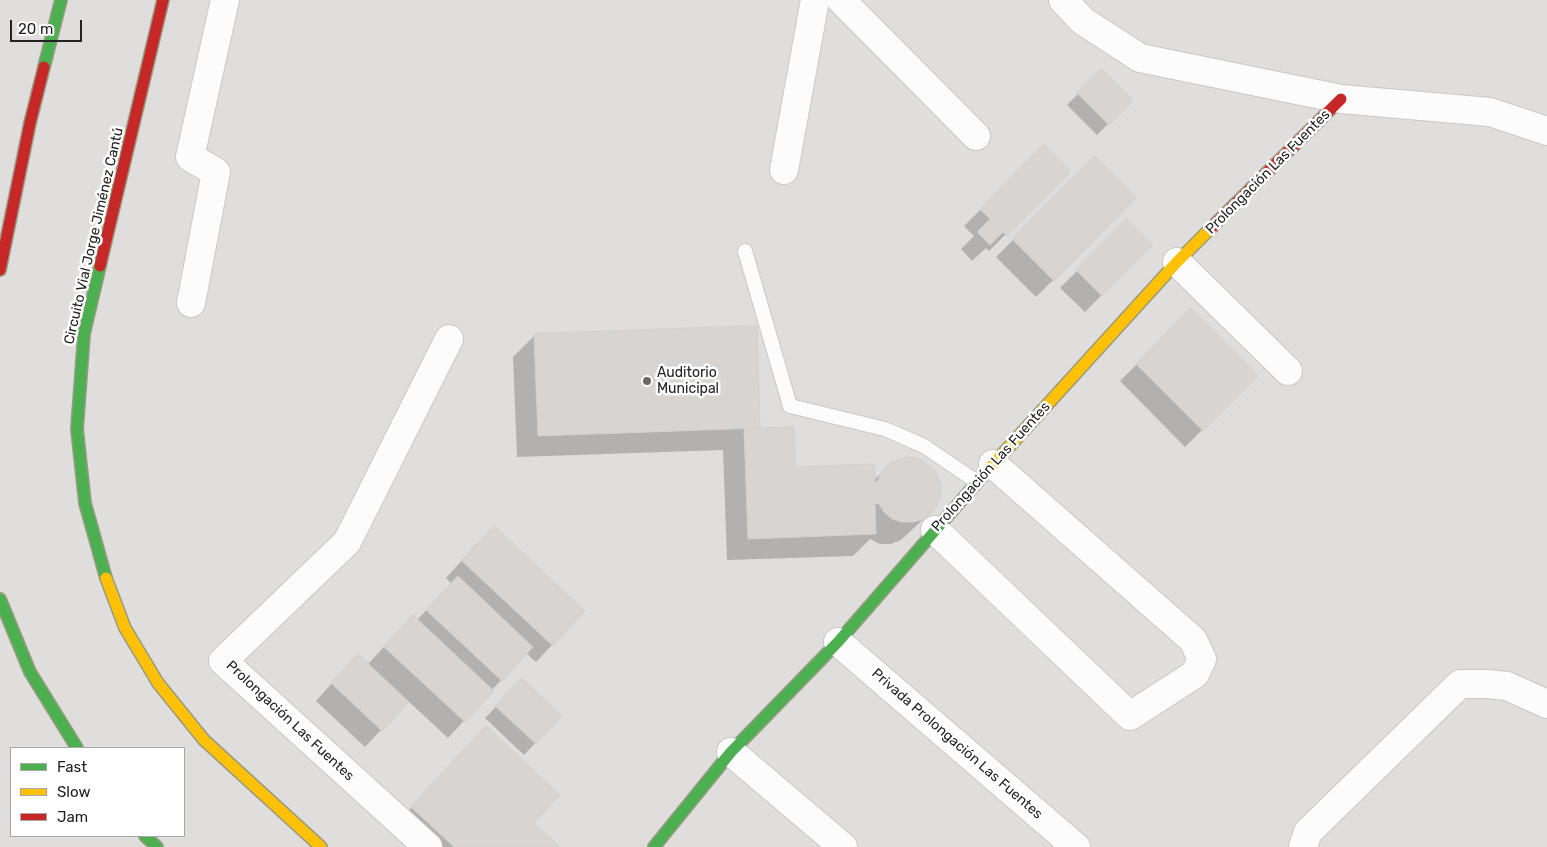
<!DOCTYPE html>
<meta charset="utf-8">
<style>
body{margin:0}
#map{position:relative;width:1547px;height:847px;overflow:hidden;background:#f0eeeb;font-family:Rubik,sans-serif}
canvas{display:block}
.legend{position:absolute;left:10px;top:747px;width:175px;height:90px;box-sizing:border-box;background:#fff;border:1px solid #a7a7a7;margin:0;padding:6px 9px;list-style:none;font-size:15px;color:#222}
.legend li{display:flex;align-items:center;gap:10px;height:25px}
.legend b{width:25px;border:1px solid #a7a7a7}
.scale{position:absolute;left:10px;top:20px;width:72px;height:22px;box-sizing:border-box;border:2px solid #222;border-top:0;padding-left:6px;font-size:15px;line-height:18px;white-space:nowrap;color:#222;-webkit-text-stroke:4px #fff;paint-order:stroke}
</style>
<div id="map">
<canvas width="1547" height="847"></canvas>
<ul class="legend">
<li><b style="height:6px;background:#4caf50"></b>Fast</li>
<li><b style="height:6px;background:#ffc107"></b>Slow</li>
<li><b style="height:6px;background:#c62828"></b>Jam</li>
</ul>
<div class="scale">20 m</div>
</div>
<script>
const ctx = document.querySelector('canvas').getContext('2d');
ctx.lineJoin = 'round';
function fillPath(path, color) {
  ctx.fillStyle = color;
  ctx.fill(path, 'evenodd');
}
function stroke(path, color, width, dash) {
  ctx.strokeStyle = color;
  ctx.lineWidth = width;
  ctx.lineCap = dash ? 'butt' : 'round';
  ctx.setLineDash(dash || []);
  ctx.stroke(path);
}
function drawText(font, color, halo, rows, align = 'center') {
  ctx.font = font + ' Rubik,sans-serif';
  ctx.lineWidth = 5;
  ctx.setLineDash([]);
  ctx.textBaseline = 'middle';
  ctx.strokeStyle = halo;
  ctx.fillStyle = color;
  for (const [text, x, y, turn = 0] of rows) {
    ctx.save();
    ctx.translate(x, y);
    ctx.rotate((+turn || 0) * Math.PI / 180);
    ctx.textAlign = isNaN(turn) ? turn : align;
    if (halo) ctx.strokeText(text, 0, 0);
    ctx.fillText(text, 0, 0);
    ctx.restore();
  }
}
fillPath(new Path2D(`
 M0,0H1547V847H0ZM11,748H184V836H11Z`), '#dfdedc');
fillPath(new Path2D(`
 M1101,71L1131,101L1097,135L1067,105Z
 M1044,146L1069,171L989,251L986,248L972,261L961,249L974,236L964,226Z
 M1095,158L1135,198L1036,297L996,257Z
 M1127,221L1151,245L1085,312L1060,288Z
 M1191,310L1256,376L1185,447L1120,381Z
 M756,327L759,429L794,468L873,481L884,471L930,513L901,540L891,544H880L870,539L853,556L727,560L723,450L517,457L513,357L535,335Z
 M477,544L552,645L536,662L526,653L448,738L408,701L365,747L316,701L341,673L367,665L397,633L417,620L452,584L446,578Z
 M511,691L560,716L524,755L485,718Z
 M465,749L532,823L558,847H409L391,830Z`), '#0003');
const building = new Path2D(`
 M1101,69L1133,101L1109,125L1077,93Z
 M1044,144L1071,171L1007,236L1003,232L990,245L977,232L990,219L980,209Z
 M1095,156L1136,198L1054,281L1012,239Z
 M1127,219L1153,245L1102,296L1076,270Z
 M1191,308L1258,376L1203,431L1136,364Z
 M757,326L760,428L538,436L534,334Z
 M794,427L795,467L874,464L875,482H877L883,470L891,462L902,458L911,457L920,459L935,471L939,479L941,488L940,498L937,506L931,513L924,519L914,522H902L892,519L884,512L879,504L875,503L876,534L748,539L744,429Z
 M494,526L585,611L553,646L462,561Z
 M458,576L533,647L502,681L426,610Z
 M413,615L494,691L465,722L384,647Z
 M358,654L409,702L382,731L331,683Z
 M522,678L562,716L536,744L495,706Z
 M486,726L560,795L534,823L560,847H454L411,807Z`);
fillPath(building, '#d7d4d2');
stroke(building, '#d3d0cc', 1);
const lane = new Path2D(`
 M745,251L790,406L885,429L924,446L977,482`);
const street = new Path2D(`
 M841,0L976,136
 M1063,0L1083,21L1140,58L1341,99L1490,112L1547,131
 M784,170L815,0
 M1177,262L1288,371
 M191,303L216,172L190,157L225,0
 M935,530L1130,716L1195,674L1202,659L1193,640L993,464
 M838,642L1076,847
 M731,752L843,847
 M428,847L223,661L347,542L449,339
 M1303,847L1308,832L1460,684H1487L1507,686L1547,704`);
const fast = new Path2D(`
 M44,67L61,0
 M100,266L84,334L77,429L85,503L106,578
 M0,599L30,672L77,748
 M145,836L157,847
 M654,847L731,752L838,642L987,471`);
const slow = new Path2D(`
 M987,471L1177,262L1212,227
 M106,578L125,628L158,683L204,740L321,847`);
const jam = new Path2D(`
 M1212,227L1341,99
 M100,266L163,0
 M0,270L30,123L44,67`);
stroke(lane, '#c9c8c7', 16);
stroke(street, '#c9c8c7', 30);
stroke(fast, '#999a82', 14);
stroke(slow, '#999a82', 14);
stroke(jam, '#999a82', 14);
stroke(lane, '#fdfcfc', 14);
stroke(street, '#fdfcfc', 28);
stroke(fast, '#4caf50', 11);
stroke(slow, '#ffc107', 11);
stroke(jam, '#c62828', 11);
for (const [x, y, r, color] of [
 [647,381,5,"#6a6968"]
]) {
  const dot = new Path2D();
  dot.arc(x, y, r, 0, 2 * Math.PI);
  ctx.fillStyle = color;
  ctx.fill(dot);
  stroke(dot, '#fff', 2);
}
drawText('14px', '#222', '#fff', [
 ["Prolongación Las Fuentes",1268,172,-45],
 ["Circuito Vial Jorge Jiménez Cantú",94,236,-77],
 ["Prolongación Las Fuentes",991,467,-48],
 ["Prolongación Las Fuentes",290,721,43],
 ["Privada Prolongación Las Fuentes",957,744,41]
]);
drawText('14px', '#222', '#fff', [
 ["Auditorio",657,373],
 ["Municipal",657,389]
], 'left');
</script>
